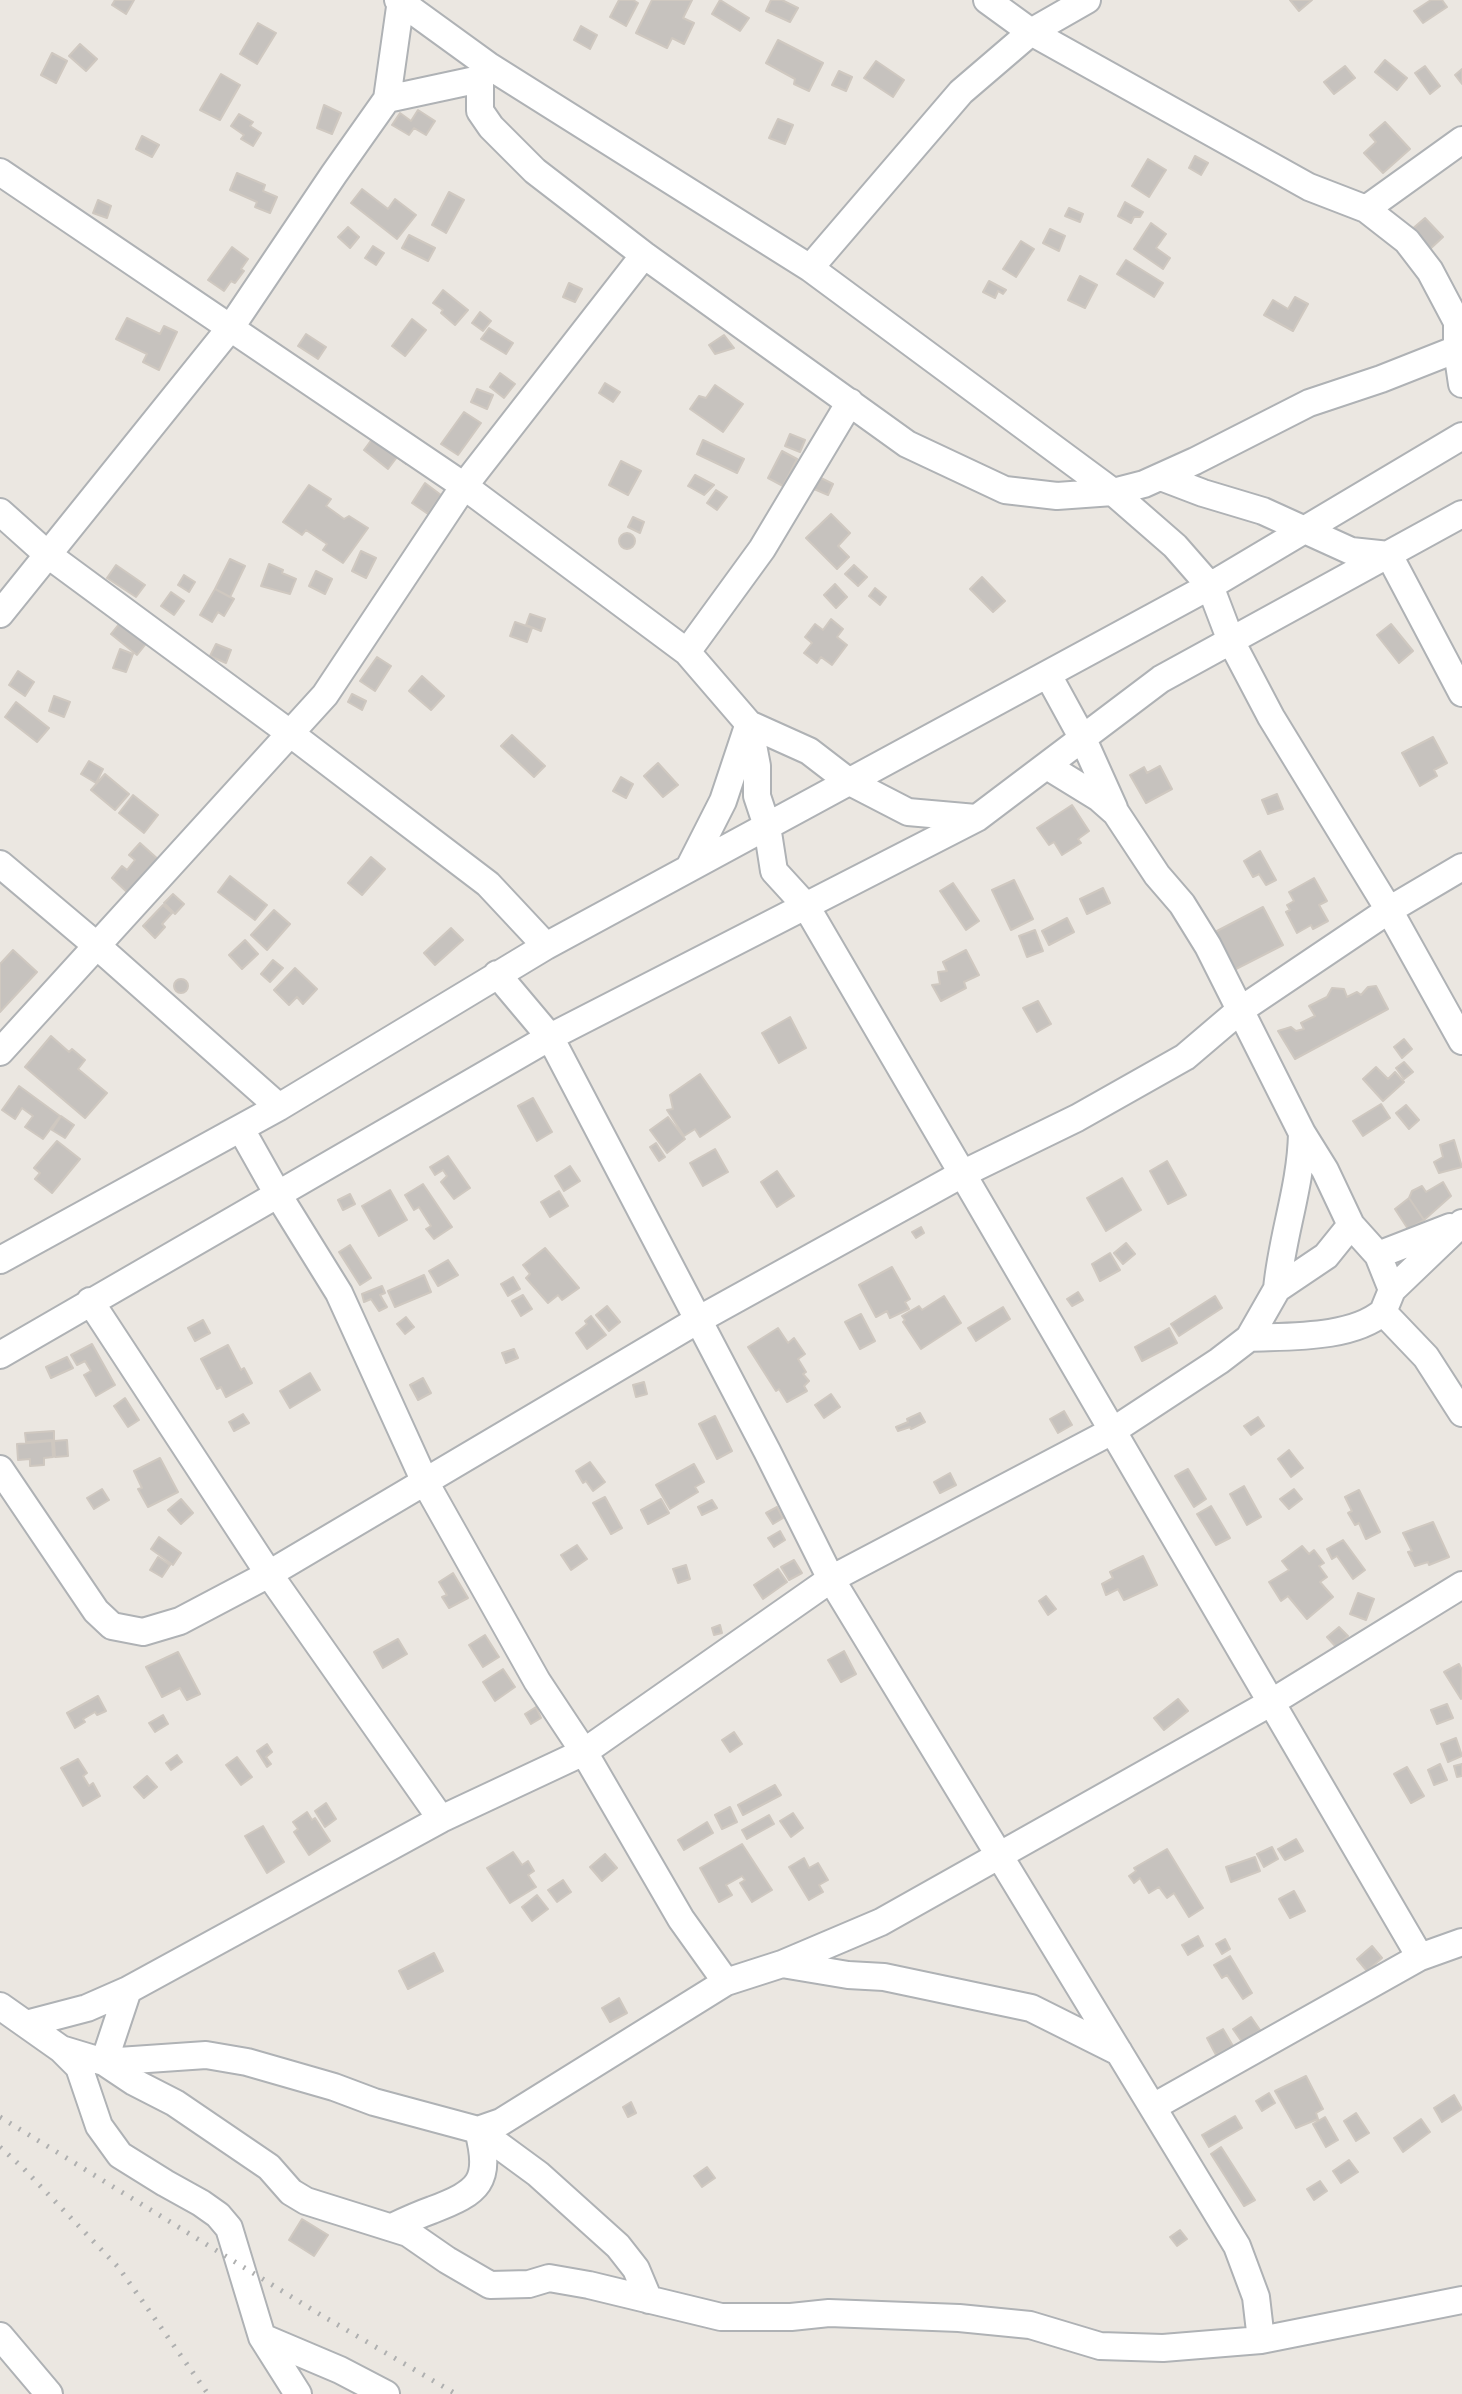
<!DOCTYPE html>
<style>
body{margin:0}
canvas{display:block;background:#ebe7e1}
</style>
<canvas width="1462" height="2394"></canvas>
<script>
const ctx = document.querySelector('canvas').getContext('2d');
ctx.lineJoin = 'round';
function fillPath(path, color) {
  ctx.fillStyle = color;
  ctx.fill(path, 'evenodd');
}
function stroke(path, color, width, dash) {
  ctx.strokeStyle = color;
  ctx.lineWidth = width;
  ctx.lineCap = dash ? 'butt' : 'round';
  ctx.setLineDash(dash || []);
  ctx.stroke(path);
}
const building = new Path2D(`
 M115,0H134L126,14L112,5Z
 M619,0H633L638,3L626,26L610,17Z
 M652,0H692L683,18L694,23L684,44L672,38L667,48L636,33Z
 M720,0L749,18L740,31L712,14Z
 M771,0H782L798,8L790,22L766,11Z
 M1290,0H1312L1299,11Z
 M1431,0H1442L1447,7L1423,23L1414,11Z
 M258,23L276,33L257,64L240,54Z
 M581,26L597,35L590,49L574,40Z
 M778,40L823,63L809,91L794,84L795,79L766,63Z
 M80,44L97,59L86,71L69,56Z
 M52,53L67,61L56,83L41,75Z
 M1385,60L1407,78L1397,90L1375,72Z
 M876,61L904,80L893,97L864,78Z
 M1345,66L1355,78L1334,94L1324,82Z
 M1425,66L1440,86L1430,94L1415,73Z
 M1462,69V84L1455,75Z
 M839,71L852,77L846,91L832,85Z
 M221,74L240,85L220,120L200,110Z
 M324,105L341,113L332,134L317,128Z
 M418,110L435,121L426,135L414,128L409,135L392,125L400,113L411,121Z
 M239,114L253,122L250,126L261,133L253,146L241,139L244,135L231,126Z
 M778,119L793,125L785,144L769,138Z
 M1385,122L1410,149L1383,173L1364,153L1376,142L1370,135Z
 M142,136L159,145L152,157L136,149Z
 M1195,156L1208,163L1201,175L1189,168Z
 M1148,159L1166,170L1149,197L1132,186Z
 M237,173L265,185L263,191L277,197L270,213L255,207L257,202L230,190Z
 M362,189L388,209L395,199L416,215L397,239L351,203Z
 M449,192L464,200L446,233L432,225Z
 M98,200L111,206L107,218L93,213Z
 M1125,202L1143,212L1140,217H1134L1131,223L1118,216Z
 M1069,208L1083,214L1080,222L1065,216Z
 M1425,218L1443,237L1429,250L1411,230Z
 M1151,223L1166,234L1156,248L1170,258L1163,269L1134,249Z
 M348,227L359,237L350,248L338,237Z
 M1050,229L1065,236L1059,251L1043,243Z
 M409,235L435,248L428,261L402,248Z
 M1021,241L1034,249L1016,277L1003,269Z
 M373,246L384,253L376,265L365,258Z
 M232,247L248,259L241,269L244,271L235,283L231,281L224,291L208,280Z
 M1126,260L1163,283L1154,297L1117,274Z
 M1080,276L1097,285L1085,308L1068,300Z
 M989,281L1006,290L1003,294L998,291L995,298L983,292Z
 M569,283L582,289L575,302L563,297Z
 M443,290L468,310L455,325L441,313L443,310L433,303Z
 M1295,297L1308,304L1293,331L1264,315L1273,300L1288,309Z
 M480,312L491,321L483,331L472,323Z
 M127,318L160,334L164,326L177,332L159,370L143,362L147,354L116,339Z
 M412,319L426,330L405,356L392,346Z
 M489,328L513,343L506,354L481,339Z
 M306,334L326,347L318,359L298,346Z
 M724,335L734,348L715,354L709,345Z
 M500,373L515,384L504,398L490,387Z
 M605,383L620,392L613,402L599,393Z
 M715,385L743,404L723,432L690,409L699,396L706,398Z
 M477,389L493,395L487,409L471,402Z
 M464,412L481,423L458,455L441,444Z
 M378,431L411,456L406,464L397,457L388,469L364,450Z
 M790,434L805,440L800,452L785,446Z
 M703,440L744,459L737,473L697,454Z
 M782,451L797,459L783,486L768,478Z
 M621,461L641,471L628,495L609,485Z
 M695,475L714,485L704,495L688,486Z
 M819,477L833,484L828,495L814,489Z
 M425,483L441,495L428,514L412,503Z
 M309,485L331,499L326,506L344,519L349,516L368,528L343,563L323,550L327,544L306,530L302,535L283,522Z
 M716,490L727,497L717,510L707,503Z
 M831,514L850,533L838,546L849,557L837,569L806,538Z
 M633,517L644,522L640,533L628,527Z
 M619 541a8 8 0 1 1 16 0a8 8 0 1 1-16 0Z
 M361,551L376,558L366,578L352,571Z
 M230,559L245,566L230,597L215,589Z
 M269,564L283,570L282,573L296,579L290,594L261,586Z
 M116,565L145,585L136,597L107,578Z
 M854,565L867,577L858,586L845,574Z
 M316,571L332,579L325,594L309,586Z
 M184,575L195,582L189,592L178,585Z
 M982,577L1005,601L993,612L970,589Z
 M835,584L847,597L836,608L824,595Z
 M875,588L886,597L880,605L869,596Z
 M215,589L234,599L224,616L218,612L212,622L200,615Z
 M171,592L184,601L174,615L161,606Z
 M530,614L545,619L541,631L526,625Z
 M123,619L149,640L137,655L111,634Z
 M831,619L843,629L837,637L847,645L832,665L821,657L817,663L804,653L812,643L805,637L815,624L823,630Z
 M515,622L532,628L527,642L510,636Z
 M1391,624L1413,651L1399,663L1377,635Z
 M216,644L231,650L226,663L210,656Z
 M120,649L133,654L126,672L113,668Z
 M377,657L391,666L375,691L360,681Z
 M18,671L34,682L25,696L9,685Z
 M422,676L444,696L431,710L409,691Z
 M352,694L366,701L362,710L348,702Z
 M54,696L70,702L64,717L49,711Z
 M16,702L49,728L37,742L5,717Z
 M512,735L545,766L534,777L501,746Z
 M1433,737L1447,763L1434,770L1437,776L1420,786L1402,753Z
 M89,761L103,769L96,783L81,774Z
 M658,763L678,785L663,797L644,776Z
 M1160,766L1172,789L1146,803L1130,775L1144,767L1147,773Z
 M105,774L129,794L115,810L91,790Z
 M621,777L633,784L626,798L613,791Z
 M1277,794L1283,809L1268,814L1262,800Z
 M133,795L158,815L144,833L119,813Z
 M1072,805L1089,831L1078,839L1081,843L1062,855L1054,842L1049,845L1037,828Z
 M140,843L160,861L129,894L112,878L122,866L127,870L135,860L129,855Z
 M1260,851L1276,880L1266,885L1259,874L1253,877L1244,861Z
 M371,857L385,869L362,895L348,883Z
 M230,876L267,905L255,920L218,892Z
 M1314,878L1327,901L1319,905L1328,921L1313,929L1311,925L1297,933L1286,912L1290,910L1287,905L1294,901L1289,892Z
 M1014,880L1033,919L1011,930L992,890Z
 M953,883L979,921L966,930L940,891Z
 M1103,888L1110,903L1087,914L1080,899Z
 M173,894L184,904L175,914L164,903Z
 M163,905L172,913L162,924L165,927L155,938L143,926Z
 M1263,907L1283,945L1234,970L1215,932Z
 M274,910L290,924L267,950L251,935Z
 M1067,918L1074,932L1049,945L1042,931Z
 M451,928L463,940L435,965L424,953Z
 M1035,930L1043,951L1027,957L1019,936Z
 M245,940L258,954L242,969L229,955Z
 M13,950L37,972L0,1012V964Z
 M966,950L979,975L964,982L966,988L941,1001L932,985L940,984L938,972L947,971L943,962Z
 M273,960L283,968L270,982L261,974Z
 M295,968L317,989L303,1004L297,997L289,1005L274,990Z
 M174 986a7 7 0 1 1 14 0a7 7 0 1 1-14 0Z
 M1376,986L1388,1009L1295,1059L1278,1031L1291,1027L1296,1031L1304,1029L1301,1023L1315,1016L1309,1006L1327,997L1332,988L1344,989L1347,997L1357,992L1361,995L1368,987Z
 M1038,1001L1051,1024L1037,1032L1023,1008Z
 M790,1017L806,1048L779,1063L762,1033Z
 M51,1036L69,1052L72,1049L85,1060L78,1069L107,1093L85,1118L25,1067Z
 M1404,1039L1412,1049L1402,1058L1394,1047Z
 M1404,1062L1413,1072L1404,1079L1396,1068Z
 M1376,1067L1388,1079L1395,1072L1404,1082L1383,1101L1363,1079Z
 M700,1074L730,1117L700,1137L695,1129L684,1136L667,1110L673,1109L670,1095Z
 M19,1086L60,1116L43,1139L25,1127L33,1116L22,1108L15,1119L2,1110Z
 M533,1098L552,1132L537,1141L518,1106Z
 M1381,1104L1390,1118L1363,1136L1353,1121Z
 M1406,1105L1419,1120L1409,1129L1396,1113Z
 M61,1116L74,1125L65,1138L52,1130Z
 M668,1117L685,1139L667,1153L650,1130Z
 M1454,1140L1462,1167L1439,1173L1434,1162L1443,1157L1440,1145Z
 M57,1141L80,1159L52,1193L35,1179L40,1173L34,1168Z
 M656,1143L665,1157L659,1161L650,1147Z
 M715,1149L728,1172L703,1186L690,1163Z
 M448,1156L470,1188L454,1199L441,1182L447,1176L443,1170L435,1175L430,1167Z
 M1167,1161L1186,1195L1168,1204L1150,1171Z
 M570,1166L580,1181L564,1191L555,1176Z
 M777,1171L794,1196L777,1207L761,1182Z
 M1122,1178L1141,1210L1106,1231L1087,1198Z
 M1443,1182L1451,1196L1424,1220L1409,1198L1412,1191L1422,1186L1426,1192Z
 M423,1184L452,1227L434,1239L426,1229L431,1226L419,1207L414,1210L405,1195Z
 M390,1190L407,1220L379,1236L362,1206Z
 M559,1191L568,1206L550,1217L541,1202Z
 M350,1194L355,1204L343,1210L338,1200Z
 M1409,1198L1424,1220L1408,1229L1395,1209Z
 M921,1227L924,1233L916,1238L912,1232Z
 M1126,1243L1135,1254L1123,1264L1114,1253Z
 M350,1245L371,1278L360,1285L339,1252Z
 M545,1248L579,1288L562,1300L558,1295L548,1303L526,1278L530,1274L523,1265Z
 M1110,1253L1120,1270L1100,1281L1092,1264Z
 M448,1260L458,1275L438,1286L429,1271Z
 M892,1267L910,1299L905,1302L909,1309L890,1318L887,1311L876,1317L859,1285Z
 M424,1275L431,1292L395,1307L388,1291Z
 M513,1277L520,1289L508,1296L501,1284Z
 M382,1286L385,1293L380,1295L387,1307L379,1311L371,1299L364,1302L362,1294Z
 M1078,1292L1083,1300L1072,1306L1067,1299Z
 M523,1295L532,1309L521,1316L512,1301Z
 M944,1296L961,1323L921,1349L903,1322L905,1320L902,1316L919,1306L922,1310Z
 M1215,1296L1222,1308L1179,1336L1171,1324Z
 M607,1306L620,1322L609,1331L596,1315Z
 M1003,1307L1010,1319L976,1341L968,1328Z
 M861,1314L875,1341L860,1349L845,1322Z
 M591,1316L606,1335L587,1349L576,1333L587,1324L585,1321Z
 M406,1317L414,1327L405,1334L397,1324Z
 M203,1320L210,1333L195,1341L188,1328Z
 M778,1328L788,1343L794,1338L805,1354L798,1359L806,1372L803,1374L809,1381L804,1386L807,1391L787,1402L779,1389L776,1391L748,1347Z
 M1169,1328L1177,1343L1142,1361L1135,1347Z
 M92,1344L115,1385L96,1396L84,1375L91,1371L85,1361L77,1365L71,1355Z
 M228,1345L241,1370L244,1368L252,1383L226,1397L221,1387L217,1389L201,1359Z
 M514,1349L518,1358L506,1363L502,1353Z
 M67,1357L73,1368L51,1378L46,1367Z
 M310,1373L320,1390L290,1408L280,1391Z
 M423,1378L431,1393L418,1400L410,1385Z
 M644,1382L647,1394L636,1397L633,1385Z
 M831,1394L840,1407L824,1418L815,1405Z
 M125,1398L139,1420L128,1427L114,1406Z
 M1064,1411L1072,1425L1058,1433L1050,1419Z
 M920,1413L925,1422L911,1429L910,1427L898,1431L896,1427L908,1422L907,1419Z
 M243,1414L249,1423L234,1431L229,1422Z
 M715,1416L732,1451L717,1459L699,1424Z
 M1258,1417L1264,1426L1251,1435L1244,1426Z
 M54,1431V1440L26,1442L25,1433Z
 M67,1440L68,1456L55,1457L54,1441Z
 M52,1441L53,1457L44,1458V1465L30,1466V1459L18,1460L17,1444Z
 M1289,1450L1303,1468L1291,1477L1278,1459Z
 M160,1458L178,1492L148,1507L138,1489L142,1488L134,1471Z
 M590,1462L605,1482L593,1491L586,1481L583,1483L576,1471Z
 M694,1464L704,1482L695,1487L698,1492L670,1509L656,1485Z
 M1188,1469L1206,1499L1194,1507L1175,1476Z
 M950,1473L956,1485L940,1493L934,1482Z
 M1244,1486L1261,1517L1247,1525L1230,1494Z
 M102,1489L109,1500L94,1509L87,1498Z
 M1294,1489L1302,1499L1289,1509L1280,1499Z
 M1359,1490L1380,1532L1366,1539L1359,1523L1355,1525L1348,1513L1352,1511L1345,1497Z
 M605,1497L622,1528L611,1534L593,1503Z
 M181,1499L193,1513L181,1524L168,1510Z
 M661,1499L669,1513L648,1524L641,1510Z
 M712,1500L717,1508L702,1515L698,1507Z
 M1211,1506L1230,1538L1216,1545L1197,1514Z
 M777,1507L783,1518L773,1524L766,1513Z
 M1433,1522L1449,1557L1429,1565L1428,1562L1415,1566L1408,1552L1412,1551L1403,1533Z
 M780,1531L785,1540L774,1547L768,1538Z
 M159,1537L181,1553L173,1565L151,1549Z
 M1343,1540L1365,1570L1353,1579L1337,1556L1332,1559L1327,1549Z
 M577,1545L587,1559L571,1570L561,1555Z
 M1302,1546L1309,1554L1314,1550L1324,1563L1319,1566L1327,1577L1320,1582L1333,1597L1307,1619L1288,1596L1281,1601L1269,1582L1289,1570L1282,1561Z
 M1143,1556L1157,1585L1124,1600L1118,1589L1106,1595L1102,1584L1113,1578L1110,1572Z
 M158,1557L170,1565L162,1577L150,1570Z
 M794,1560L802,1573L789,1580L781,1567Z
 M686,1565L690,1579L678,1583L673,1569Z
 M778,1569L787,1582L763,1599L754,1585Z
 M453,1573L468,1598L449,1608L442,1597L447,1595L439,1582Z
 M1358,1593L1374,1599L1366,1620L1350,1614Z
 M1046,1596L1056,1609L1048,1615L1039,1601Z
 M720,1625L722,1633L714,1635L712,1628Z
 M1339,1627L1348,1636L1336,1647L1327,1637Z
 M485,1635L499,1657L483,1667L469,1645Z
 M398,1639L407,1654L383,1668L374,1652Z
 M844,1651L856,1674L841,1682L828,1660Z
 M178,1652L200,1694L187,1700L180,1688L162,1697L146,1667Z
 M1459,1664L1462,1670L1461,1699L1444,1672Z
 M503,1669L515,1687L495,1701L483,1682Z
 M98,1696L106,1711L97,1715L95,1712L83,1719L85,1722L75,1728L67,1713Z
 M1178,1699L1188,1711L1164,1730L1154,1718Z
 M1447,1704L1453,1718L1437,1724L1431,1710Z
 M536,1707L541,1718L531,1724L525,1714Z
 M163,1715L168,1724L155,1732L149,1723Z
 M734,1732L742,1744L730,1752L722,1740Z
 M1456,1738L1462,1756L1448,1762L1441,1744Z
 M267,1744L272,1752L266,1757L271,1764L267,1767L257,1751Z
 M177,1755L182,1762L171,1770L166,1763Z
 M237,1757L252,1777L241,1785L226,1765Z
 M78,1759L87,1773L83,1776L89,1786L93,1783L100,1796L83,1806L61,1768Z
 M1440,1764L1447,1780L1434,1785L1428,1770Z
 M1462,1764V1776L1457,1777L1454,1766Z
 M1407,1767L1424,1796L1411,1803L1394,1774Z
 M147,1776L157,1787L144,1798L134,1787Z
 M775,1785L781,1795L743,1815L738,1805Z
 M326,1803L336,1819L325,1827L315,1811Z
 M730,1807L737,1822L722,1829L715,1815Z
 M307,1812L312,1820L315,1818L330,1841L309,1855L294,1832L298,1829L293,1822Z
 M793,1813L803,1828L791,1837L780,1821Z
 M769,1815L774,1824L747,1839L742,1830Z
 M707,1822L713,1833L684,1850L678,1840Z
 M263,1826L284,1862L267,1873L245,1836Z
 M1296,1839L1303,1851L1285,1860L1278,1849Z
 M742,1844L772,1890L752,1902L740,1883L745,1880L742,1876L726,1885L732,1895L719,1902L700,1868Z
 M1272,1847L1278,1859L1264,1867L1257,1854Z
 M1167,1849L1203,1908L1189,1917L1174,1893L1167,1898L1159,1887L1149,1893L1140,1878L1134,1883L1129,1876L1136,1871L1134,1868Z
 M513,1852L522,1865L528,1861L534,1871L528,1875L536,1887L510,1903L487,1868Z
 M605,1854L617,1868L602,1881L590,1867Z
 M1255,1857L1260,1871L1231,1882L1226,1867Z
 M804,1858L809,1868L818,1863L828,1880L819,1885L823,1892L809,1900L789,1867Z
 M563,1880L571,1892L557,1902L548,1890Z
 M1294,1891L1305,1911L1290,1918L1279,1899Z
 M537,1895L548,1909L532,1921L522,1907Z
 M1198,1936L1203,1946L1188,1955L1182,1945Z
 M1225,1939L1230,1949L1222,1954L1216,1944Z
 M1372,1946L1382,1958L1367,1971L1357,1959Z
 M434,1953L443,1971L408,1989L399,1971Z
 M1230,1956L1252,1993L1243,1999L1227,1975L1222,1978L1214,1965Z
 M619,1998L627,2013L610,2022L602,2008Z
 M1251,2017L1260,2030L1242,2042L1233,2029Z
 M1223,2029L1233,2046L1216,2055L1207,2038Z
 M1306,2076L1323,2109L1316,2113L1318,2119L1296,2128L1275,2091Z
 M1269,2093L1275,2103L1262,2111L1256,2101Z
 M1454,2095L1462,2109L1442,2122L1434,2108Z
 M631,2102L636,2113L628,2117L623,2107Z
 M1356,2113L1369,2133L1356,2141L1344,2121Z
 M1235,2116L1242,2128L1209,2147L1202,2135Z
 M1325,2117L1338,2140L1326,2147L1313,2124Z
 M1421,2119L1430,2132L1403,2152L1394,2138Z
 M1221,2147L1255,2200L1244,2206L1211,2154Z
 M1349,2160L1358,2172L1341,2183L1333,2171Z
 M707,2167L715,2178L702,2187L694,2176Z
 M1320,2181L1327,2191L1314,2200L1307,2189Z
 M302,2219L328,2235L314,2256L289,2240Z
 M1180,2230L1187,2239L1177,2246L1170,2237Z`);
fillPath(building, '#c6c2be');
stroke(building, '#cfc8c0', 2);
const street = new Path2D(`
 M398,0L489,66L810,268L1113,492L1175,546L1210,586L1231,641L1271,717L1389,910L1462,1041
 M1031,32L1309,187L1366,209L1407,241L1430,271L1457,322V350L1462,384
 M1031,32L1087,0
 M480,79V111L491,127L535,171L644,255L907,444L1005,490L1057,496L1113,492L1144,484L1195,461L1309,403L1381,379L1462,347
 M387,99L480,79L489,66
 M0,172L464,486L687,652L749,724L809,751L848,781L908,812L976,818
 M1366,209L1462,140
 M810,268L961,92L1031,32L987,0
 M1161,477L1203,493L1263,511L1351,551L1389,555
 M0,512L47,554L291,734L488,884L546,946
 M1389,555L1462,693
 M0,614L231,327L334,174L387,99L401,0
 M687,652L762,549L850,402
 M1048,675L1083,739L1114,808
 M749,724L757,766V796L767,826L774,871L806,906L1420,1957
 M1047,766L1099,798L1116,813L1157,875L1182,904L1208,946L1302,1133C1301,1187 1282,1235 1277,1289
 M0,864L96,945L279,1107
 M689,868L723,801L747,729
 M497,974L550,1037L767,1451L831,1579L1237,2246L1256,2297L1261,2340
 M0,1052L325,695L464,486L644,255
 M241,1129L277,1193L339,1293L425,1482L537,1681L584,1752L681,1919L726,1982L782,1964L881,1922L1272,1702L1462,1585
 M1302,1133L1325,1170L1351,1225L1378,1255L1392,1290L1383,1312L1426,1357L1462,1413
 M1378,1255L1450,1227
 M0,1260L279,1107L546,946L1210,586L1462,436
 M1392,1290L1462,1223
 M90,1301L269,1574L441,1819
 M1249,1338C1289,1336 1351,1339 1383,1312
 M0,1355L550,1037L977,818L1161,679L1462,514
 M0,1469L96,1611L112,1626L143,1632L180,1621L269,1574L698,1320L962,1174L1077,1118L1185,1057L1239,1011L1389,910L1462,867
 M782,1964L848,1975L884,1977L1031,2008L1119,2052
 M128,1990L104,2062L134,2082L175,2103L269,2167L291,2192L306,2201L408,2233L447,2260L490,2285L529,2284L549,2278L589,2285L721,2317H791L829,2313L959,2318L1030,2325L1100,2346L1163,2348L1261,2340L1462,2300
 M0,2006L61,2049L104,2062L206,2055L247,2062L334,2087L374,2102L478,2130L501,2122L726,1982
 M26,2024L87,2008L128,1990L441,1819L584,1752L831,1579L1114,1430L1219,1361L1249,1338L1277,1289L1326,1256L1351,1225
 M61,2049L79,2067L99,2126L120,2155L165,2183L201,2203L218,2215L229,2228L262,2337L298,2394
 M1153,2107L1420,1957L1462,1942
 M478,2130L538,2174L618,2246L636,2269L649,2300
 M392,2227C405,2221 418,2215 432,2210C479,2192 492,2182 478,2130
 M0,2336L49,2394
 M262,2337L340,2370L386,2394`);
stroke(street, '#afb2b5', 30);
stroke(street, '#fff', 26);
stroke(new Path2D(`
 M0,2117L321,2315L456,2394
 M0,2147L23,2168L119,2268L208,2394`), '#afb0b0', 5, [2, 9]);
</script>
